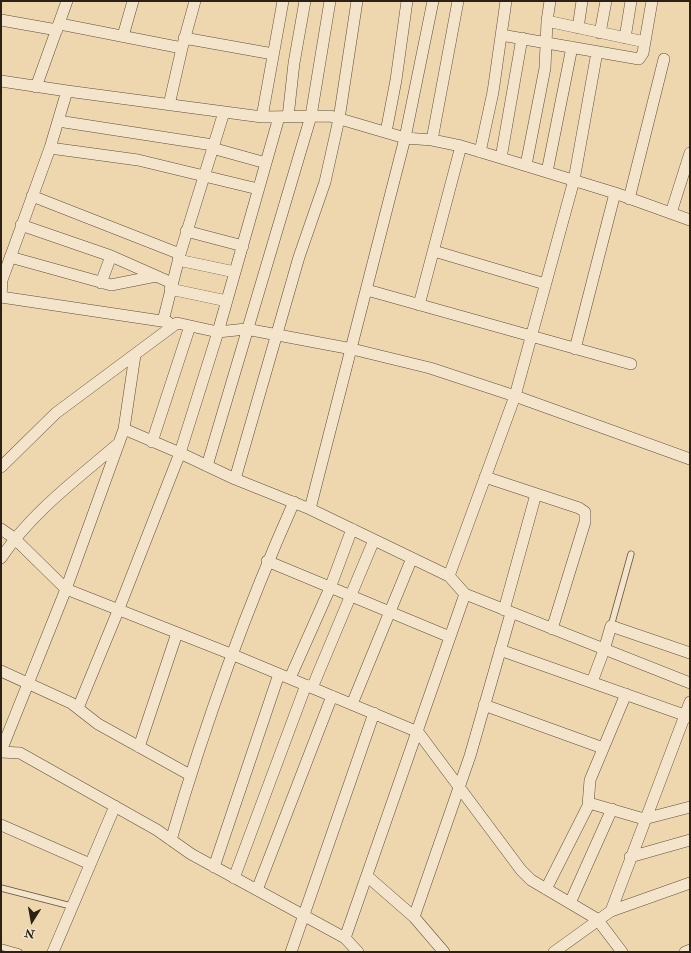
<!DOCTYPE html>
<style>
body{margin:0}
#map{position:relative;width:691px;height:953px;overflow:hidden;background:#eed6af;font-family:"IM FELL Double Pica",serif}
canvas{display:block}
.frame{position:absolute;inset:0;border:2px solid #2d2015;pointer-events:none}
.north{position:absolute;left:12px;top:901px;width:40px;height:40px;-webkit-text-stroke:3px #f4e4cb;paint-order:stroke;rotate:191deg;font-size:11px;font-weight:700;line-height:16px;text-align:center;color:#2d2015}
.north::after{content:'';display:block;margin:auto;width:14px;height:18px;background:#2d2015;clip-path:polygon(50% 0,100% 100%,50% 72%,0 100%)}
</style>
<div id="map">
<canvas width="691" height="953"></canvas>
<div class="frame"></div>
<div class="north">N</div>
</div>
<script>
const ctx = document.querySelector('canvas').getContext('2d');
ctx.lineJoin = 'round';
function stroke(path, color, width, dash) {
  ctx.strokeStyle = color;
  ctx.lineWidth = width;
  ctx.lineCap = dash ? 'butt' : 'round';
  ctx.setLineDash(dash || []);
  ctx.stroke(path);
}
const lane = new Path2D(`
 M611,626L631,554
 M1,888L71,906
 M1,947L19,952`);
const street = new Path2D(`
 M1,20L57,30
 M547,21L645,42
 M60,24L182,48
 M578,28L582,1
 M600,33L606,1
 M501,35L639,59L643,53L652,1
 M123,36L133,1
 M184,38L273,54
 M625,38L631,1
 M1,81L67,91
 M36,87L67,1
 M169,105L182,48L195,1
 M262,117L283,1
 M288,117L294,63L305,1
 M58,121L213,145
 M386,132L396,80L407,1
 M432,140L458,1
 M50,148L138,160L258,189
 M212,148L266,163
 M480,152L493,92L506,1
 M501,158L522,38
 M526,165L545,68L547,21L550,1
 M547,172L572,47
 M32,196L180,254
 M629,199L664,59
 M671,213L690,153
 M21,225L111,256L172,283
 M186,231L243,246
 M434,251L545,284
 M10,257L111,285L156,276
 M178,260L235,272
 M101,283L111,256
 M170,289L227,301
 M367,290L631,364
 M1,297L2,280L50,148L67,91L262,117L330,116L405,138L432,140L461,146L501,158L615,193L690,220
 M1,297L168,322
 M419,305L461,146
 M163,321L180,254L224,112
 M575,349L615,193
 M124,429L180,453L218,332L279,117
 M152,442L190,326
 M207,466L311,116L330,1
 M1,467L56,413L177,323L218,332L246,329L352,349L430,368L515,396L690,459
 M485,477L579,508L585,512V522L552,629
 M235,479L299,257L325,182L339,119L357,1
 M310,509L405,138L433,1
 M1,529L14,538L66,589L231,654L418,732L521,870L531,880L597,919L622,952
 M1,558C32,512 77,479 119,443
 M267,561L450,637
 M449,576L515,396L574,180L597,52
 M465,594L690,683
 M504,610L536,494
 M500,650L690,717
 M1,671L71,703L98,724L190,775
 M290,678L330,588L352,529
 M592,682L604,650L611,626L690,653
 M312,688L374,540
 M352,704L412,558
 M484,705L603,748
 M78,708L118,611L180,453L235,479L310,509L449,576L465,594L345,938
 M139,747L177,633
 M1,751L66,589L124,429L135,355
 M1,752L20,753L157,830L191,854L345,938L358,952
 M589,803L644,819L690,807
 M1,825L90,864
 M171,840C205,724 245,612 294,502
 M630,857L690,840
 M214,867L279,674
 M367,876L414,917L444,952
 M234,878L306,685
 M546,889L588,806L590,780L626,694
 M257,890L332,696
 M570,903L612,809
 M611,911L690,702
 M414,917L470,756L511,613
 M53,952L115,806
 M291,952L374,713
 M554,952L611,911L690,883
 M685,952L690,950`);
stroke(lane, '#5d4e3c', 7);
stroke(street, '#5d4e3c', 12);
stroke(lane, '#f4e4cb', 5.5);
stroke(street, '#f4e4cb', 11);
</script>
